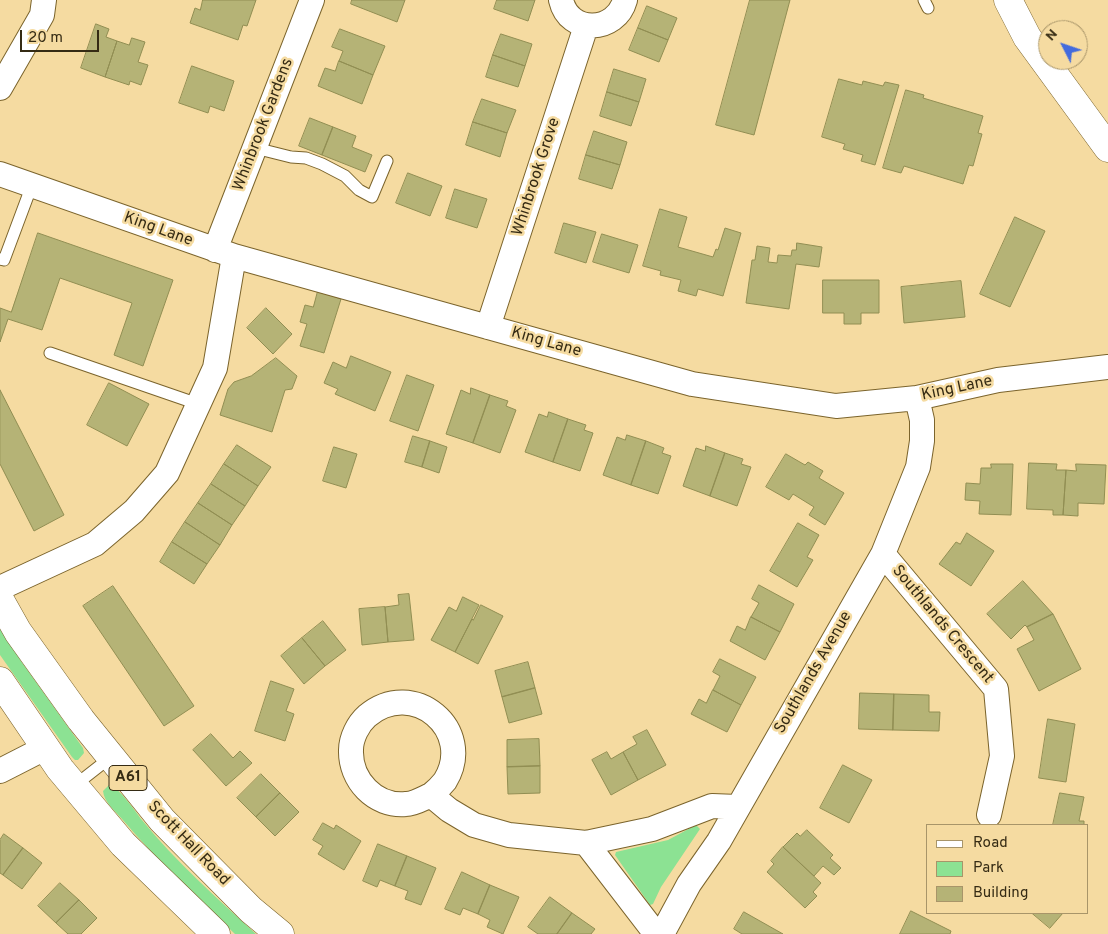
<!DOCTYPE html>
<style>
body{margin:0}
#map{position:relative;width:1108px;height:934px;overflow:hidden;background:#f5dba1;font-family:Overpass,sans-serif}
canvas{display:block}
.legend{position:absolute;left:926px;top:824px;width:162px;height:90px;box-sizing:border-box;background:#f5dba1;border:1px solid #a89569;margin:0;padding:6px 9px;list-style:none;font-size:15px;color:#352b14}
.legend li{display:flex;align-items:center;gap:10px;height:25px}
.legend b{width:25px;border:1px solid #a89569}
.north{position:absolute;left:1038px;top:20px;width:50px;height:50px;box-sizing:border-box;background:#f5dba1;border:1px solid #a89569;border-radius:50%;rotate:311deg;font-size:14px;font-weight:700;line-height:20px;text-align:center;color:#352b14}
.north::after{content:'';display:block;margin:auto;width:18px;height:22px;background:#436bdd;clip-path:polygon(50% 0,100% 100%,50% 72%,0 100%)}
.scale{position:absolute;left:20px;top:30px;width:79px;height:22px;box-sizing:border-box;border:2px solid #352b14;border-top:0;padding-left:6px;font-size:15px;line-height:18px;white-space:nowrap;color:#352b14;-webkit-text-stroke:4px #f5dba1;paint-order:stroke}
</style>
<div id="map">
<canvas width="1108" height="934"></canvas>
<ul class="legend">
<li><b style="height:6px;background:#fff"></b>Road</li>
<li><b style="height:14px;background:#8ce293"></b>Park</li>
<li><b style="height:14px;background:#b5b376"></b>Building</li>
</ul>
<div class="north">N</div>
<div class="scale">20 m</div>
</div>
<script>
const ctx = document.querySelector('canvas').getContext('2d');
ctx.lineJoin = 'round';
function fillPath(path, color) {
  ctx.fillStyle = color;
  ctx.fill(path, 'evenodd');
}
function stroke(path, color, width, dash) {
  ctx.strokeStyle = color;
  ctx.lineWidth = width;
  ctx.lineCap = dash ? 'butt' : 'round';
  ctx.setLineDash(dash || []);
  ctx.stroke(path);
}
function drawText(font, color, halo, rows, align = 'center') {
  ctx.font = font + ' Overpass,sans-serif';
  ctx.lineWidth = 5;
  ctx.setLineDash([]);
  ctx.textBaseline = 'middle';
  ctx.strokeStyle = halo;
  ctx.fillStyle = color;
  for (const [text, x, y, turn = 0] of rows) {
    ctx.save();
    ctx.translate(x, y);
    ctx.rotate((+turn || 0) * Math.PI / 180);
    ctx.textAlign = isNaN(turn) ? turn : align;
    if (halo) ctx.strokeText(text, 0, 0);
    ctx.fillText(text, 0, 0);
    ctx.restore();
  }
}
fillPath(new Path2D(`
 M0,626L21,661L83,748L84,753L78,760H75L72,757L0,655Z
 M109,785C119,787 135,811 142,820C176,862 217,898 256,934H235C196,897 157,860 122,819C115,811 104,802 103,791Z
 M696,825L700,829L661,887L653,904L650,905L615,855L616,852L668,840Z`), '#8ce293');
const building = new Path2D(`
 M203,0H256L247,26L243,25L238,40L190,23L195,8L200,10Z
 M352,0H405L397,22L351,4Z
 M497,0H535L528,21L494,9Z
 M750,0H790L754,135L716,125Z
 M647,6L677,18L668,40L638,28Z
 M96,24L109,29L106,37L117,41L105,77L81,68Z
 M638,28L668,40L659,62L629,50Z
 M340,29L385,46L373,75L339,61L343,51L332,47Z
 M501,34L532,44L525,66L493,55Z
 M132,38L145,42L138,62L148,65L141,85L130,81L129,85L105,77L117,41L129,45Z
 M493,55L525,66L518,87L486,77Z
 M339,61L373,75L362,104L318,86L325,68L335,71Z
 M192,66L234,81L224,111L210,106L208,113L179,103Z
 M614,69L646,79L639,102L607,92Z
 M839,79L862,85L863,81L883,86L885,82L899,85L875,165L861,161L863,155L843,149L845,144L822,137Z
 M906,90L924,95L923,98L983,116L978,133L982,134L973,166L969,165L963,184L904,166L901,173L883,168Z
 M607,92L639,102L631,126L600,116Z
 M482,99L516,110L507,133L473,122Z
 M310,118L333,127L322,155L299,146Z
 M473,122L507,133L500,157L466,145Z
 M333,127L356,136L352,147L372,155L365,172L322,155Z
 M594,131L627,142L620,165L586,155Z
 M586,155L620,165L612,189L579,179Z
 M408,173L442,186L430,216L396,203Z
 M455,189L487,199L477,228L446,218Z
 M660,209L687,217L678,247L713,257L716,249L718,250L725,228L741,233L723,296L698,289L696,296L678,291L681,280L660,275L661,271L643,266Z
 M1015,217L1045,231L1010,307L980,294Z
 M564,223L596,232L586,263L555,253Z
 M38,233L173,280L143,366L114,355L132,303L60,278L42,330L8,319L0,342V308L11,312Z
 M602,234L638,245L629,273L593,262Z
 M797,243L822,247L819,267L796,264L789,309L746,303L752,260H755L757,246L770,248L768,262L777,263L778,255L791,256L792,250H796Z
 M823,280H879V313H861V324H844V313H823Z
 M961,281L965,317L904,323L901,287Z
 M318,291L341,299L324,353L300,346L307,324L300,322L305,305L313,307Z
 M266,308L292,334L273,354L247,328Z
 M351,356L391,372L375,411L335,394L338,389L324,383L333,362L346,368Z
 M276,358L297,376L292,389L285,390L272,432L220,415L228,389L234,382L251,376Z
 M407,375L434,385L418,431L390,421Z
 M109,383L149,404L127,446L87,425Z
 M471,388L490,395L473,443L446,434L461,390L470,394Z
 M0,390L64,515L34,531L0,464Z
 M490,395L508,401L506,406L516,410L500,453L473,443Z
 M549,412L568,419L553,462L525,452L539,414L547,417Z
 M568,419L586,425L584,430L593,433L580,471L553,462Z
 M627,435L646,441L631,485L603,475L617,437L625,440Z
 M413,436L430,441L422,467L405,462Z
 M430,441L447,447L439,473L422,467Z
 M646,441L664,448L662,453L671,456L658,494L631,485Z
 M237,445L271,467L258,486L224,464Z
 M706,446L725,453L710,496L683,486L696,448L705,451Z
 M334,447L357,454L346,488L323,481Z
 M725,453L743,459L741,464L751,467L737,506L710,496Z
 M786,454L805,465L808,462L823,471L819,478L844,493L825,525L809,515L814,507L793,494L789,500L766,487Z
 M1029,463L1057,464L1056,470H1066L1063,515H1053V510L1027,509Z
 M224,464L258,486L245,506L211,484Z
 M991,464H1013L1011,515L979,514L980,501L965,500L966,483L980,484L981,468H991Z
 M1076,464L1106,465L1104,504L1078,503V516L1063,515L1066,470L1076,471Z
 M211,484L245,506L232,525L198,503Z
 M198,503L232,525L220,545L185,522Z
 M185,522L220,545L207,564L172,542Z
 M798,523L819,535L807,557L813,560L797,587L770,571Z
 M967,533L994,551L971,586L939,564L956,542L960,544Z
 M172,542L207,564L194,584L160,562Z
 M1023,581L1053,614L1027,627L1025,625L1011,639L987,614Z
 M759,585L794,604L780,632L751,617L759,603L752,599Z
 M113,586L194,706L164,726L83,606Z
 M409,594L414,640L388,642L385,607L399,605L398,595Z
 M463,597L479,605L455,652L431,640L449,607L456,611Z
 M481,605L503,616L478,664L455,652L472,619L473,620Z
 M385,607L388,642L362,645L359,609Z
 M1053,614L1081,669L1039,691L1017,649L1034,640L1027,627Z
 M751,617L780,632L765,660L730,641L737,626L745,630Z
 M323,621L346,650L325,666L302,638Z
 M302,638L325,666L304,684L281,656Z
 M720,659L756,677L741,705L713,690L720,676L713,672Z
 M528,662L535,688L502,697L495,671Z
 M271,681L294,689L286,711L294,714L285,741L255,731Z
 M535,688L542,714L509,723L502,697Z
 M713,690L741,705L727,732L691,714L699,699L706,703Z
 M860,693L894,694L893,730L859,729Z
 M894,694L929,695V712H940L939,731L893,730Z
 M1048,719L1075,724L1066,782L1039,778Z
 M647,730L666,765L638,780L623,752L637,744L633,737Z
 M211,734L233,758L240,751L252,763L226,786L193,750Z
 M539,739L540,766L507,767V740Z
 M607,752L611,759L623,752L638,780L611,795L592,760Z
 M843,765L872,780L849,823L820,808Z
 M540,766V793L508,794L507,767Z
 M261,774L280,793L256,817L237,798Z
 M280,793L299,812L275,836L256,817Z
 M1060,793L1084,797L1079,821H1084V825H1053Z
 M323,823L334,829L336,825L361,841L344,870L318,854L323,846L313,840Z
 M807,830L833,855L830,858L841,868L834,875L823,866L814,876L783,847L797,833L800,836Z
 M4,834L23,848L3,875L0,873V840Z
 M378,844L407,856L395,886L380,880L377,887L363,881Z
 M783,847L821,883L813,892L817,896L805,908L767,872L774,864L771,861Z
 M23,848L42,863L22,889L3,875Z
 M407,856L436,868L421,905L405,899L408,891L395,886Z
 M462,872L490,885L478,914L463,908L460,915L445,909Z
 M60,883L79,900L56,923L38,906Z
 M490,885L519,897L503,934L487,927L490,920L478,914Z
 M550,897L572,913L557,934H538L528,927Z
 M79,900L97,918L81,934H68L56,923Z
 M911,911L951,931L950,934H900Z
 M744,912L783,934H742L734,929Z
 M572,913L595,929L591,934H557Z
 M1032,913H1063L1050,928Z`);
fillPath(building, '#b5b376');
stroke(building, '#918e53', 1);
const lane = new Path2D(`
 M924,0L928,8
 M255,148L291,157L306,158L322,164L345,176L359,190L372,197L387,161
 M0,259L4,260L32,185
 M50,353L198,404
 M74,786L111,757`);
const street = new Path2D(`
 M561,0C569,35 616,33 625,0
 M0,88L42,15L44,0
 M0,174L234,256L692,384L836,406L917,398L998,380L1108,367
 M215,250L312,0
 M488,327L586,26
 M883,554L996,689L1002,756L989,815
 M0,588L95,544L134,511L167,473L215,368L234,256
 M0,771L45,748
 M431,795C424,798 414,804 406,804C375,807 350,780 351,750C351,738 358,724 367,716C413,677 476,730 445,781C441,786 436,791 431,795L449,810L474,825L509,835L586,843L652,829L712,806L738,807
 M586,843L656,934
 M662,934L689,884L719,841L883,554L918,467L922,441V420L917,398`);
const secondary = new Path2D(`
 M1008,0L1027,37L1108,148`);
const highway = new Path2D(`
 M0,600L18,632L81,720L162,820L251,910L280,934
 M0,681L60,769L123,844L216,934`);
stroke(lane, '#7b642c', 13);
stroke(street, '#7b642c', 26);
stroke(secondary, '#7b642c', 29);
stroke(highway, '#7b642c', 29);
stroke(lane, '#fff', 11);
stroke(street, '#fff', 24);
stroke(secondary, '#fff', 28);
stroke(highway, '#fff', 28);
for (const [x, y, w] of [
 [128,778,38]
]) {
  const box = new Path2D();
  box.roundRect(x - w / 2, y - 12.5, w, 25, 4);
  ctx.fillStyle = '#f5dba1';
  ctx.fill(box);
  stroke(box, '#352b14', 1);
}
drawText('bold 15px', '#352b14', null, [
 ["A61",128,778]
]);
drawText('16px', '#352b14', '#f5dba1', [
 ["Whinbrook Gardens",264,125,-69],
 ["Whinbrook Grove",537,177,-72],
 ["King Lane",158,230,20],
 ["King Lane",546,343,16],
 ["King Lane",957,389,-12],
 ["Southlands Crescent",942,625,50],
 ["Southlands Avenue",814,673,-60],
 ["Scott Hall Road",188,844,46]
]);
</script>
